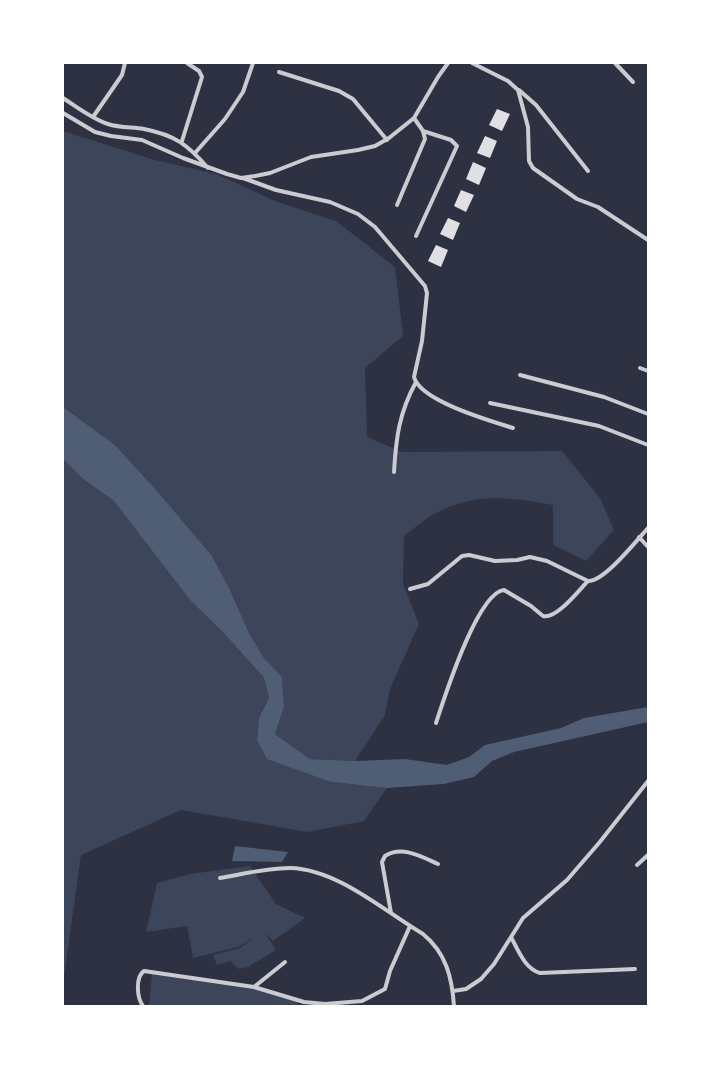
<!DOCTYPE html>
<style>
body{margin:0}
#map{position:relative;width:711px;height:1069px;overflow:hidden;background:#2d3142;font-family:"Roboto Serif",serif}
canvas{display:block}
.frame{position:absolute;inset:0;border:64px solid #fff;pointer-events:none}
</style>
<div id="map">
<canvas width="711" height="1069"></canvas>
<div class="frame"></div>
</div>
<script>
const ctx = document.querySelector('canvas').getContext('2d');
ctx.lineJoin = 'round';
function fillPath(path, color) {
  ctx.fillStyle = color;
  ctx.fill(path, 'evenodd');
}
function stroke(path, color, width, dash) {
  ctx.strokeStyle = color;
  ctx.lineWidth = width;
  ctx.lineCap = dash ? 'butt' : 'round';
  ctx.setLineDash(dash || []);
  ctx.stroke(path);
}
fillPath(new Path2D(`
 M63,131L155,160L216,174L275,201L336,221L395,267L403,336L365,368L367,437L402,452L562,451L600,498L614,530L586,561L553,545V505C510,497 474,492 434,514C423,520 414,529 404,536L403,584L419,624L390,689L385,715L355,761L310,759L275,734L284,707L282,678L264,658L249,633L229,588L212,556L158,492L115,445L63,407Z
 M63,459L83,479L114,501L222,631L264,678L269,698L259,718L257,740L331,782L387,788L364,821L308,832L181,810L81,855L63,985Z
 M250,866L276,904L305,918L273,941L265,933L276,950L248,967L239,969L230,961L217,965L213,955L240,948L255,937L238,947L193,958L187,926L146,932L157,883L190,874Z
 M152,973L263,989L297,998V1006H149Z`), '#3c4559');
fillPath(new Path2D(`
 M63,407L115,445L158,492L212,556L229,588L249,633L264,658L282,677L284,707L275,734L310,759L355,761L405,759L447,765L469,757L485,745L561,728L584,718L648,707V722L514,752L492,761L474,777L444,784L387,788L331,782L267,759L257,740L259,718L269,698L264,678L222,631L191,601L114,501L83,479L63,459Z
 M235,846L288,852L282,862L232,861Z`), '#4f5d75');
fillPath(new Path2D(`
 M497,109L510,114L502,131L489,125Z
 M485,136L497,141L490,158L477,153Z
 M473,162L486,168L479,185L466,179Z
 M461,190L474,195L466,212L454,206Z
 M448,218L460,223L453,240L440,234Z
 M436,245L448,250L441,267L428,261Z`), '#e0e0e3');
stroke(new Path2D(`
 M472,63L508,81L518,90L528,127L529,161L533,168L577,199L598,207L648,240
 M615,63L633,82
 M279,72L339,91L353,99L387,140
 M519,90L536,105L588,171
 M63,98C77,107 92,119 108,124C120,128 132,127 144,129C175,135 188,145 208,168
 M63,113L95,132L111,136L142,140L183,158L227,174L241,178L255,176L270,173L311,157L358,150L375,146L389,138L414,118L438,77L448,63
 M93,117L122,75L125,63
 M182,141L202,77L199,71L187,63
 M195,153L225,119L243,92L253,63
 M243,178L276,190L330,202L358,214L375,227L425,286L427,293L422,341L414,377C420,401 491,421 513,428
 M397,205L425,139L423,131L414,118
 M416,236L457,146L451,140L423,131
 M640,368L648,371
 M520,375L604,397L648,414
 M490,403L599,426L648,445
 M394,472C396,438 399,413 416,382
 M639,537L648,547
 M410,589L428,584L462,556L469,555L495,561L517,560L530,557L547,561L588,581C604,582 637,540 648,528
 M436,723C444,699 477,593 504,590L531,606L543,616C556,620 579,590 588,581
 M637,865L648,855
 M220,878C243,874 267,868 290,868C337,869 384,911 423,934C446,953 452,977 454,1006
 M391,913L382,862L385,856C402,845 422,857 438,864
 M511,937C518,950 525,969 540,973L635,969
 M285,962L254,987L304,1002L325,1004L362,1001L385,989L390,971L410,926
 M453,991L466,989L481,979L494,964L523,918L567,880L599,843L648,781
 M143,1006C137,998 135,977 144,971L254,987`), '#caccd0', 4);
</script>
